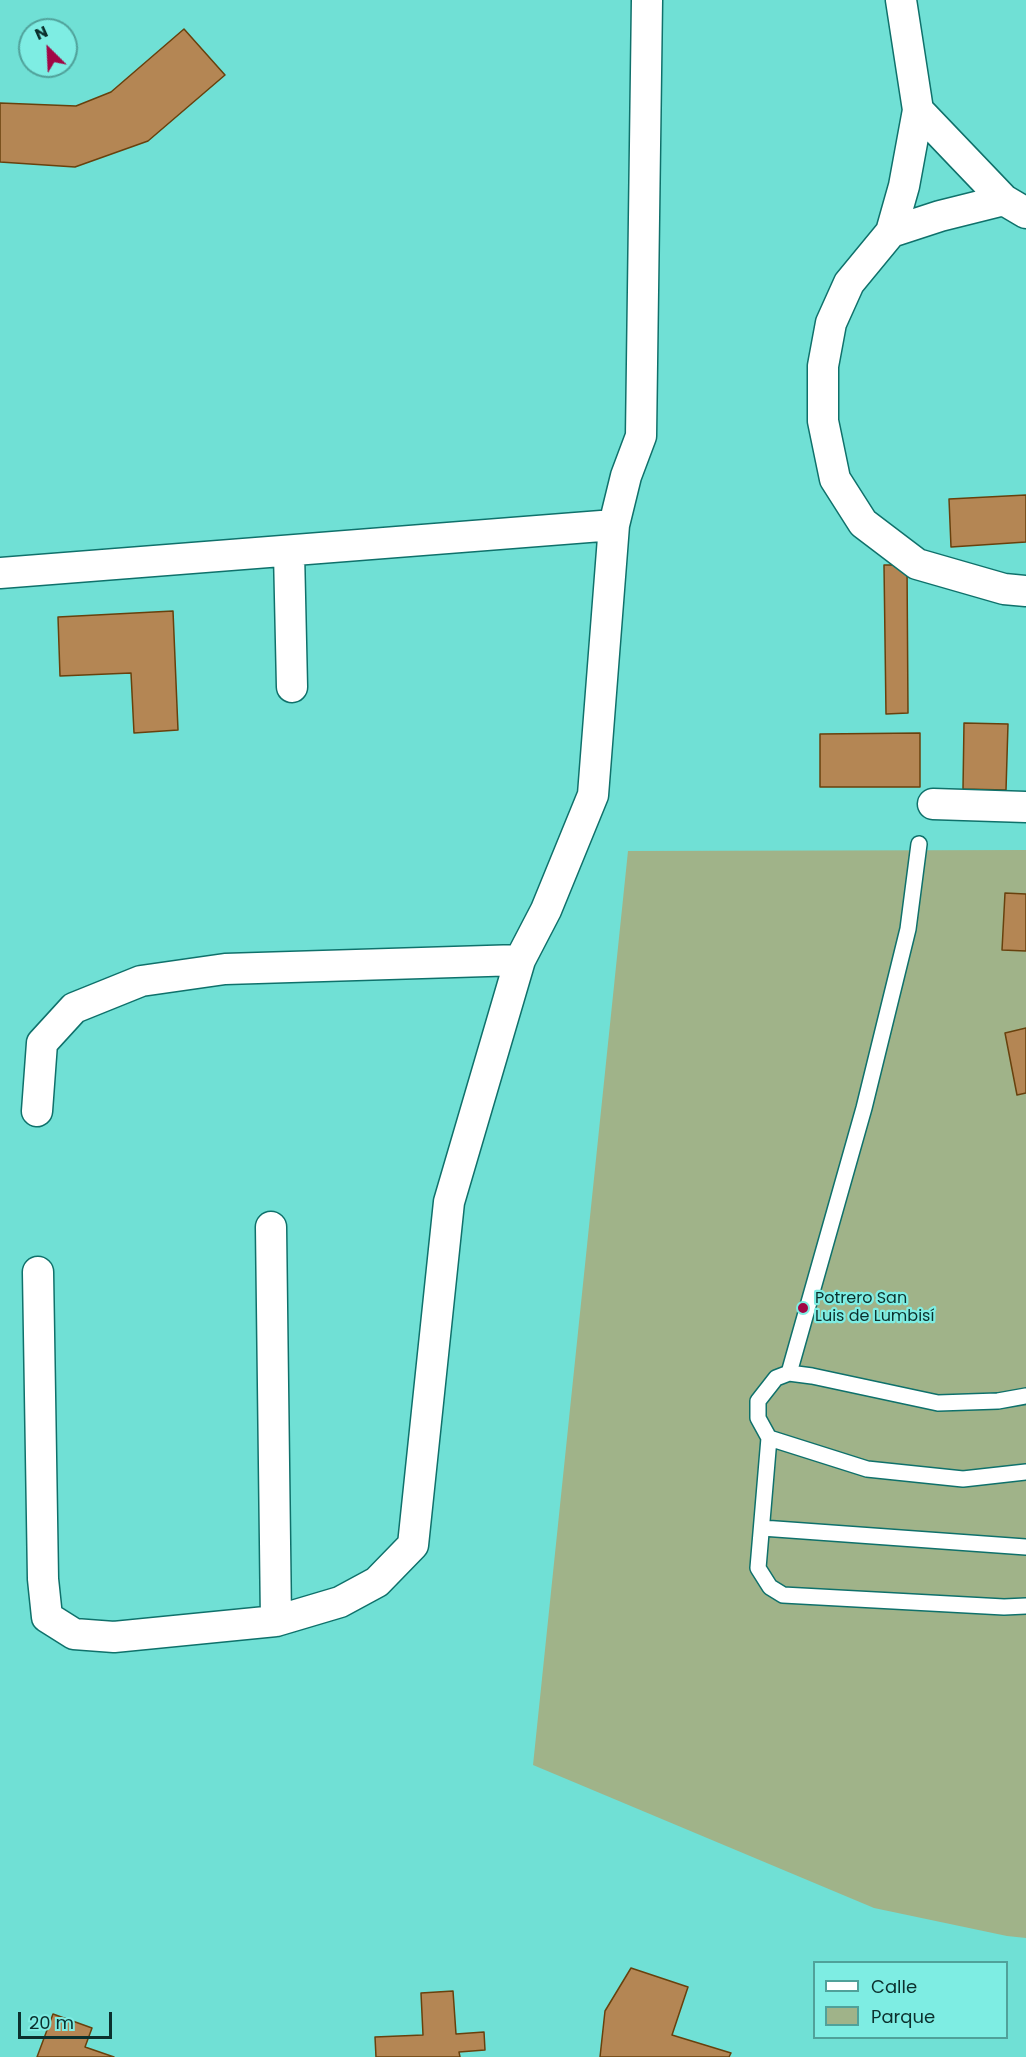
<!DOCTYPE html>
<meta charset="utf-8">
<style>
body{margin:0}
#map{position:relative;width:1026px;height:2057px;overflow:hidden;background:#70e0d5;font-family:Poppins,sans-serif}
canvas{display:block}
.legend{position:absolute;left:813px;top:1961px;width:195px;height:78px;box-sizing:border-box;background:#7eede3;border:2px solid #50a19a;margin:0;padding:8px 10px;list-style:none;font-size:18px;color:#0b302d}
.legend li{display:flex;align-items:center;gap:12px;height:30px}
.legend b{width:30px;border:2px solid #50a19a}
.north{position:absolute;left:18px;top:18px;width:60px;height:60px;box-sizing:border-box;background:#7eede3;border:2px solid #50a19a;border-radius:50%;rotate:336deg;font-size:16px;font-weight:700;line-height:24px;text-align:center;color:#0b302d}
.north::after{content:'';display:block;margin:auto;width:21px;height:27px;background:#a10645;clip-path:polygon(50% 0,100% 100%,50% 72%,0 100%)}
.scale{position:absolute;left:18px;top:2012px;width:94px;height:27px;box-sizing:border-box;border:3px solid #0b302d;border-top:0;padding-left:8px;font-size:18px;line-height:21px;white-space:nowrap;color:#0b302d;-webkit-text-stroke:4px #7eede3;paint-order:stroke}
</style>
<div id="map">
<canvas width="1026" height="2057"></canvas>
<ul class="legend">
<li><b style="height:8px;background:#fff"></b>Calle</li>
<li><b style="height:16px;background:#a0b389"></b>Parque</li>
</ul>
<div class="north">N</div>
<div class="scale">20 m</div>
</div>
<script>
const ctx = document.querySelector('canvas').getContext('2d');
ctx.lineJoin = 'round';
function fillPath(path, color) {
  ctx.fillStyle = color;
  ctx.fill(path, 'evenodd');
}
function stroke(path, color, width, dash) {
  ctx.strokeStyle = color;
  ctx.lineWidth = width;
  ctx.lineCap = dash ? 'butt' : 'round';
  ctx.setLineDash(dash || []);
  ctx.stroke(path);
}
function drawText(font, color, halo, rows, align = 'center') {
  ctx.font = font + ' Poppins,sans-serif';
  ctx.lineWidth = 4.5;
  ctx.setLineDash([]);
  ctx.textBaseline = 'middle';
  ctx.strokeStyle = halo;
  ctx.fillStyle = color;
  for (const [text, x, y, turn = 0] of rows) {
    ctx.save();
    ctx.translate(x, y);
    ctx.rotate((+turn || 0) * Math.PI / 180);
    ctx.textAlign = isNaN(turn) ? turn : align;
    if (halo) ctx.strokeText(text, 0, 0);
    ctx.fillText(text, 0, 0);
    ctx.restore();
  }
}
fillPath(new Path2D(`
 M1026,850V1938L1007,1936L874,1908L533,1765L628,851Z`), '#a0b389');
const building = new Path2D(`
 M184,29L225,75L148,141L75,167L0,162V103L76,106L111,92Z
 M1026,495V542L951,547L949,499Z
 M884,565H907L908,713L886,714Z
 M173,611L178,730L134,733L131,673L60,676L58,617Z
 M964,723L1008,724L1006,790L963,789Z
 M920,733V787H820V734Z
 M1005,893L1026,894V951L1002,950Z
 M1026,1028V1093L1017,1095L1005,1033Z
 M631,1968L688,1987L672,2035L731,2053L729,2057H600L605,2011Z
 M453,1991L456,2034L484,2032L485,2050L459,2052L460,2057H376L375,2037L423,2035L421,1993Z
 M53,2014L92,2028L85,2047L114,2057H37Z`);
fillPath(building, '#b48654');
stroke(building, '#68410d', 1.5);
const lane = new Path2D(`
 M789,1373L864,1108L908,929L919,844
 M1026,1396L998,1401L938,1403L812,1376L789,1373L776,1378L758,1401V1418L769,1438L867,1469L963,1479L1026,1472
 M769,1438L758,1568L770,1587L783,1595L1004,1607L1026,1606
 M762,1528L1026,1547`);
const street = new Path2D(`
 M901,0L918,110L904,186L891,232L849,283L831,323L823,366V421L835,479L863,523L917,564L1004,589L1026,591
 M918,110L1004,200L1026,213
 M891,232L940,216L1004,200
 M289,552L292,687
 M0,573L614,525
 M933,804L1026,807
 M37,1111L42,1043L74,1008L141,981L225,969L520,960
 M271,1227L276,1621
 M38,1272L43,1579L47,1617L74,1634L114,1637L276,1621L340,1602L377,1582L413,1545L449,1202L520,960L546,910L593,795L614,525L626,476L641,436L647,0`);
stroke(lane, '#0f716b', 18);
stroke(street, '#0f716b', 33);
stroke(lane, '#fff', 15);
stroke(street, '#fff', 30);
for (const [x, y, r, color] of [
 [803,1308,6,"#a10645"]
]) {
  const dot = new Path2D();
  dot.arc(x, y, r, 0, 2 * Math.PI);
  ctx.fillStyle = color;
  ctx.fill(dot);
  stroke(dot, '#7eede3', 2);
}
drawText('16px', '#0b302d', '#7eede3', [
 ["Potrero San",815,1299],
 ["Luis de Lumbisí",815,1317]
], 'left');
</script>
